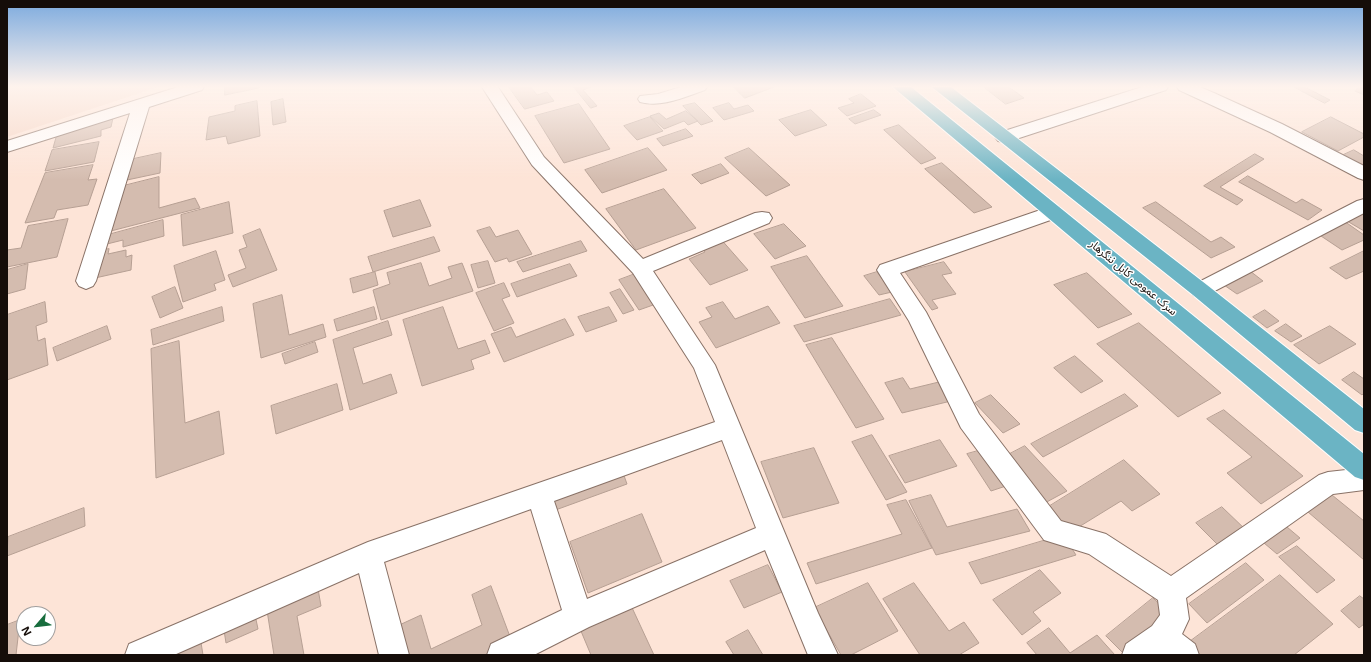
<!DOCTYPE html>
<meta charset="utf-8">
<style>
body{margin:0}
#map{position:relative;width:1371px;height:662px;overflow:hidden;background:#fde4d7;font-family:"Noto Sans",sans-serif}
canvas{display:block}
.frame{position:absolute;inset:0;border:8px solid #150d09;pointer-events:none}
.north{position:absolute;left:16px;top:606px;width:40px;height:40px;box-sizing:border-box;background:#fff;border:1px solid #a19e9d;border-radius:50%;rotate:242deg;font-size:11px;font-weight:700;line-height:16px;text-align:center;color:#150d09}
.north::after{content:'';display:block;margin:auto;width:14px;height:18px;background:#186d3e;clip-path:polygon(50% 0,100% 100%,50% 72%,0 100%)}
</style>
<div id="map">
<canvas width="1371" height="662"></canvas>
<div class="frame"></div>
<div class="north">N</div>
</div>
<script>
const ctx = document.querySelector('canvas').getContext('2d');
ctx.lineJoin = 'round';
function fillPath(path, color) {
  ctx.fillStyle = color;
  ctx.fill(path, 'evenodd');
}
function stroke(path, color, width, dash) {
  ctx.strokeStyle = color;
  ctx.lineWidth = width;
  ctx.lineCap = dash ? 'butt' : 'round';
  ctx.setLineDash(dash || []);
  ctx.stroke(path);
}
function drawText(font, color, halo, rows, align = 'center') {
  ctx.font = font + ' "Noto Sans","Noto Sans Arabic",sans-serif';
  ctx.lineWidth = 3;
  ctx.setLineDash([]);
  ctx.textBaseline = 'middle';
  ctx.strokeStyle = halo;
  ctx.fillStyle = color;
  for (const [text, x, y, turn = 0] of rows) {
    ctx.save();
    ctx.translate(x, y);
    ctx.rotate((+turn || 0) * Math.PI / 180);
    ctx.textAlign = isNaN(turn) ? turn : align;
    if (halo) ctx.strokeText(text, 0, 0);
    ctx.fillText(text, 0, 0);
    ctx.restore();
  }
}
fillPath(new Path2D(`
 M7,87H158L7,137Z`), '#f6d6c6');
const building = new Path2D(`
 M225,87H259V88L225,95Z
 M509,87H531L537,95L547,92L554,101L525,109Z
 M574,87H591L583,90L597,106L591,108Z
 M734,87H774L745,98Z
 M984,87H1009L1024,98L1006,104Z
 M1294,87H1305L1330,100L1325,103Z
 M1360,87H1364V95L1355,91Z
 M861,94L876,106L847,116L838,108L854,103L849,99Z
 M283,99L286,122L273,125L271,102Z
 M257,101L260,136L228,144L226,136L206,140L209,117L235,111V106Z
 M695,103L713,121L701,125L683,106Z
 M729,103L734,109L748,105L754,111L724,120L713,108Z
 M579,104L610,149L564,163L535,116Z
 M811,110L827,125L795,136L779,120Z
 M874,110L881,115L855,124L849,119Z
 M686,111L698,121L688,125L684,121L664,129L650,116L659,113L666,119Z
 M650,117L663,131L637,140L624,126Z
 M1331,117L1364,134V137L1338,151L1302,132Z
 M113,118L111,127L101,130V136L53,148L57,134Z
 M899,125L936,158L921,164L884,130Z
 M686,129L693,136L663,146L657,139Z
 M99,142L94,162L45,171L52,150Z
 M648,148L667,170L602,193L585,170Z
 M749,148L790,185L766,196L725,158Z
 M1354,150L1364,156V169L1341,156Z
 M161,153L160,173L127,180L129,160Z
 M1255,154L1264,159L1220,187L1243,200L1237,205L1204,186Z
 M942,163L992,207L974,213L925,169Z
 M721,164L729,173L701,184L692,175Z
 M93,165L88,180L97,179L88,205L57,210L54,218L25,223L45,173Z
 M1248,176L1296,203L1302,199L1322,210L1308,220L1239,182Z
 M159,177V208L195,198L200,208L107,232L123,186Z
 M664,189L696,228L636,250L606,209Z
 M420,200L431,226L393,237L384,211Z
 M229,202L233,233L183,246L181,215Z
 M1156,202L1211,242L1221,237L1235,247L1211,258L1143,208Z
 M1364,212V231L1347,221Z
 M68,219L57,257L7,267V250L21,248L28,226Z
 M163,220L164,236L123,247V240L103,245L104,236Z
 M1344,221L1364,235V240L1342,250L1318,234Z
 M784,224L806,246L775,259L754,234Z
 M490,227L496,237L518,230L532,254L509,262L507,258L495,262L477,231Z
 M260,229L277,270L233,287L228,275L246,268L239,250L247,247L243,236Z
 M434,237L440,251L373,272L368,257Z
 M719,237L748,270L710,285L689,259L705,252L699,245Z
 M581,241L587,251L523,272L517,262Z
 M109,249L108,254L126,250V257L132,255L131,270L95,278L98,251Z
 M216,251L225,280L214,284L216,290L183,302L174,266Z
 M1364,251V271L1346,279L1330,268Z
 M807,256L843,306L805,318L771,267Z
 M488,261L495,283L478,288L471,265Z
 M944,262L952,273L942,275L956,294L932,300L938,308L932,310L905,272Z
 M421,263L429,286L452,278L448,267L462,263L473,291L381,320L373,290L390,284L387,273Z
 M28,264L25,289L7,294V270Z
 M570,264L577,276L517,297L511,284Z
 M1250,271L1263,281L1237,294L1224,285Z
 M375,272L378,285L353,293L350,279Z
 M877,272L892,292L879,295L864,276Z
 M1087,273L1132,314L1098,328L1054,285Z
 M635,274L656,304L639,310L619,280Z
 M504,283L510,296L502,299L514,323L494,331L476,293Z
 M175,287L183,308L160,318L152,297Z
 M620,289L634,310L623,314L610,293Z
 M282,295L289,335L323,324L326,337L261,358L253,304Z
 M890,299L901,315L804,342L794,326Z
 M45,302L47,322L36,326L38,341L45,338L48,365L7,380V315Z
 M723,302L735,319L768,306L780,323L716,348L699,322L712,317L706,308Z
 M222,307L224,321L153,345L151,330Z
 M374,307L377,319L337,331L334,320Z
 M443,307L458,349L485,340L490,353L471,360L474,369L422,386L403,320Z
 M609,307L617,321L586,332L578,317Z
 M1265,310L1279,321L1267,328L1253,317Z
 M565,319L574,335L504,362L491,334L511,327L516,337Z
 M388,321L392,335L353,348L363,384L391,374L397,393L350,410L333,340Z
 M1139,323L1221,393L1178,417L1097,344Z
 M1286,324L1302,336L1291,342L1275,331Z
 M107,326L111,339L57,361L53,348Z
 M1330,326L1356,344L1319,364L1294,345Z
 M832,338L884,419L856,428L806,345Z
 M179,341L185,423L219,411L224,454L156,478L151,349Z
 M315,342L318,352L285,364L282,354Z
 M1075,356L1103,381L1081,393L1054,368Z
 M1354,372L1364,379V393L1362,395L1342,380Z
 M903,378L910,389L943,381L955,400L902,413L885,383Z
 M337,384L343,410L276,434L271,406Z
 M1125,394L1138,406L1043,457L1031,444Z
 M991,395L1020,424L1003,433L975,403Z
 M1224,410L1303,476L1261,504L1227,473L1252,457L1207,419Z
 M872,435L907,492L886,500L852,442Z
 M940,440L957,466L905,483L889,456Z
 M1025,446L1067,491L1043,504L1002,458Z
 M814,448L839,503L783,518L761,462Z
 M985,449L1009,485L991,491L967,454Z
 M1124,460L1160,494L1132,511L1121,501L1069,533L1045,509Z
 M622,470L627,484L550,512L545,496Z
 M931,495L947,527L1017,509L1030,531L936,555L909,501Z
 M1332,495L1364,521V560L1308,512Z
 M906,500L932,548L816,584L807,563L902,534L887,505Z
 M1222,507L1247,531L1221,548L1196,523Z
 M84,508L85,526L7,556L8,537Z
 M642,514L662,562L588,593L570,542Z
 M1287,527L1300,538L1277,554L1264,543Z
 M1063,535L1076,555L981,584L969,563Z
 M1297,546L1335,580L1317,593L1279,557Z
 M1246,563L1264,580L1207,623L1189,604Z
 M768,565L782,592L744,608L730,581Z
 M1040,570L1061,593L1033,612L1041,621L1022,635L993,600Z
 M1280,575L1333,624L1294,655H1199L1188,643Z
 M317,583L321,606L297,616L304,655H274L266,604Z
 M868,583L898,631L851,655H841L814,608Z
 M914,583L949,631L964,622L979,643L959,655H920L883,599Z
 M491,586L512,642L486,655H403L395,627L421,615L431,649L482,625L472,595Z
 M1360,596L1364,599V624L1359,628L1341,611Z
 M1153,598L1171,615L1123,653L1106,636Z
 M628,599L654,655H591L578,624Z
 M254,610L258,629L226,643L223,624Z
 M20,620L16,655H7V625Z
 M1049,628L1070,653L1097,635L1115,655H1037L1027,643Z
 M199,630L203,655H157Z
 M748,630L763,655H734L726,642Z`);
fillPath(building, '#d4bcaf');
stroke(building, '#b69f93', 1);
const minor = new Path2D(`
 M178,87H204L202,90L149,107L96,281L93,286L86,289L79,286L76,281L130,113L7,152V141Z
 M482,87H498L544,157L643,259L755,213L762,212L769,213L772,218L769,223L653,271L715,365L818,613L838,655H808L765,550L589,627L534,655H487L491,644L562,610L531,509L384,562L409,655H379L359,573L174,655H125L129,644L368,542L715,422L694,368L633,273L532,165ZM722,440L756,528L587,599L554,501Z
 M681,87H707L705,90C684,97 662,108 640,102L638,99L640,96L658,94Z
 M1142,87H1168L1166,90L1010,141L1004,142L998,141L995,137L998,133Z
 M1177,87H1200L1214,93L1282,124L1364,166V180L1358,178L1270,132L1179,90Z
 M1364,199V213L1207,295L1200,298L1193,295L1189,290L1193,285L1357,201Z
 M1052,206L1059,207L1062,212L1059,217L900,273L926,312L979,414L1061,521L1106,534L1171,576L1319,475L1328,472L1364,468V490L1333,494L1186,598L1189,619L1182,634L1195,644L1199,655H1122L1126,644L1152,626L1160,615L1158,600L1089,554L1044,540L961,428L909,321L877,270L880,265Z`);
const trunk = new Path2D(`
 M893,87H911L1364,454V480L1355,477Z
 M932,87H951L1207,285L1364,409V433L1355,430L1193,295Z`);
stroke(minor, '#897267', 2);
stroke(trunk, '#fff', 2);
fillPath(minor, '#fff');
fillPath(trunk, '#6bb4c4');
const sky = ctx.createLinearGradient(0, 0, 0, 180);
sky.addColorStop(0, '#7caade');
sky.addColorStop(0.48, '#fef3ed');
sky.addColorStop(1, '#fef3ed00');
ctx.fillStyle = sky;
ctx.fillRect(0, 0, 1371, 180);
drawText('11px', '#150d09', '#fff', [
 ["سرک عمومی کابل ننگرهار",1133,278,40]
]);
</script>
